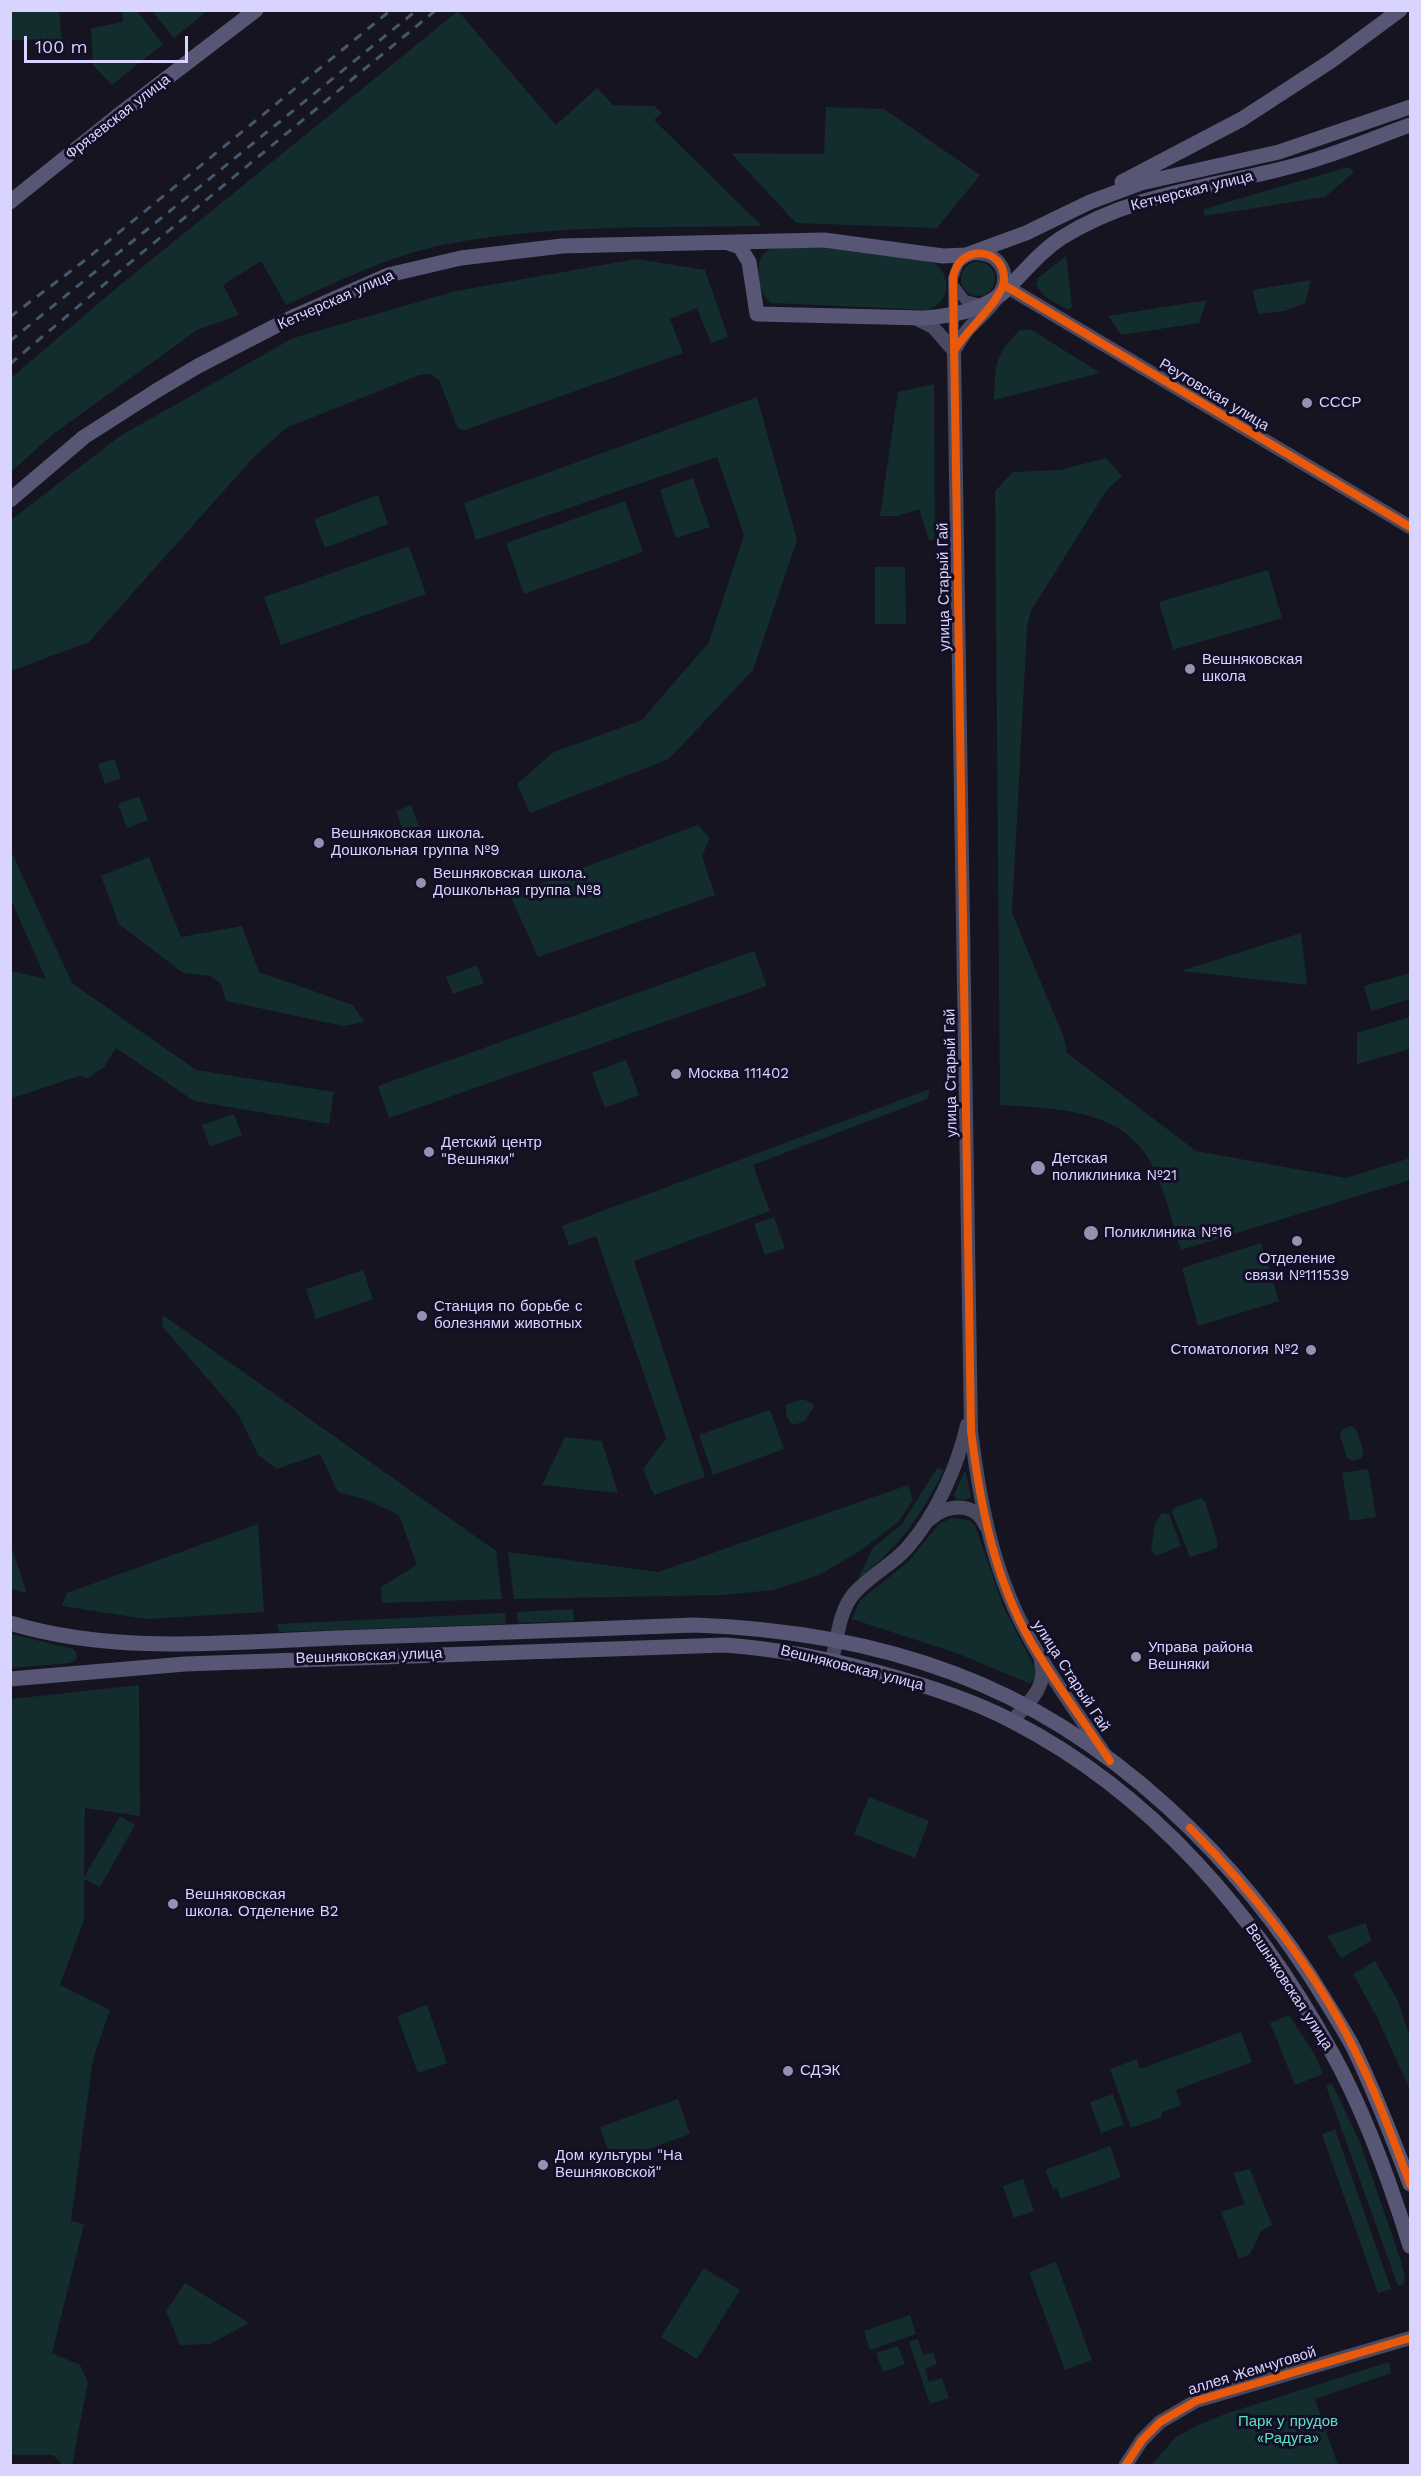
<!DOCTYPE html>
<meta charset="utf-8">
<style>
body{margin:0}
#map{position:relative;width:1421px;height:2476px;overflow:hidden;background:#161421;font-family:"Work Sans",sans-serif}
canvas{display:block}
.frame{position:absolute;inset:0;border:12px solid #d9d4ff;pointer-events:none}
.scale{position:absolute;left:24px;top:36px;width:164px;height:27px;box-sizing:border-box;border:3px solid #d9d4ff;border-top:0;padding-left:8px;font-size:18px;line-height:21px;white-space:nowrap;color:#d9d4ff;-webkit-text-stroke:4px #130f26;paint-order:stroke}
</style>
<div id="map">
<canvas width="1421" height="2476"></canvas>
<div class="frame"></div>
<div class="scale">100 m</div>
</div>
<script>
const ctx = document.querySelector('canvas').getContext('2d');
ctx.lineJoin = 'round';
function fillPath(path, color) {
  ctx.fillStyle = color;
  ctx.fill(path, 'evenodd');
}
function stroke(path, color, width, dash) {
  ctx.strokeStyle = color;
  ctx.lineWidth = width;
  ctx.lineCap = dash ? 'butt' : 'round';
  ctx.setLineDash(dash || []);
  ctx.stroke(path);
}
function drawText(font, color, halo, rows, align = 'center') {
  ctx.font = font + ' "Work Sans",sans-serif';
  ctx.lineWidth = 6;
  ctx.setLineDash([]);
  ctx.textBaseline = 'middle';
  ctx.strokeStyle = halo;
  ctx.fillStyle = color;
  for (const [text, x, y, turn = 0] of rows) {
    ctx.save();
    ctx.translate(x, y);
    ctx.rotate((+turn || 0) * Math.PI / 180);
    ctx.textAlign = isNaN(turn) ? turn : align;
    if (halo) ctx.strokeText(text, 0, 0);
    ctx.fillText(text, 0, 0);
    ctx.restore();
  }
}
fillPath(new Path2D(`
 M10,11H59L62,39L11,40Z
 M122,11H137L163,44L112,85L93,65L91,28L123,22Z
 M152,11H207L174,38Z
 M458,11L556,125L597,88L613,105L654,106L662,113L654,120L762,226C656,228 547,224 443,245C388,256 337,282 286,305L261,261L223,285L239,315L197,330L52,435L11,472V378L108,295Z
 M826,107L884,109L980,175L937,228L796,223L731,153L824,154Z
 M1348,167L1354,172L1325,197L1204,216V209Z
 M778,248C814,248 903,246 934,263C943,268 948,280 946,291C944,300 936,307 927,310L772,303C759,298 756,270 761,258C764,251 771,249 778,248Z
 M1066,256L1072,307L1068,310L1044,296L1036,285L1038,278Z
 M636,259L705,270L728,337L711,343L697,308L670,319L683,353L465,430L459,429L456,424L439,380L430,374L419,375L286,428L253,458L89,642L11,671V520L120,436L293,338L456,291Z
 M961 279a17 17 0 1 1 34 0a17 17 0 1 1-34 0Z
 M1311,280L1305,303L1285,311L1258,314L1253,290Z
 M1207,300L1199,323L1121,335L1108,316Z
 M1020,330H1032L1100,373L994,400C996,363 993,357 1020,330Z
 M934,384L935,540H929L919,509L897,516H880L898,392Z
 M757,397L797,540L753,670L669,759L530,813L517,784L554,752L642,720L709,642L744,535L717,457L476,540L464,503Z
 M1106,458L1122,476L1106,491L1031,611L1027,628L1012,913L1064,1038L1067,1053L1196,1151L1346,1178L1410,1158V1180L1181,1250C1172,1221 1163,1181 1146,1155C1116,1108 1049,1108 1000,1105L995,491L1013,472L1060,470Z
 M693,478L710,527L676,538L660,490Z
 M378,495L388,524L325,548L314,519Z
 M625,501L643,552L524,594L506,543Z
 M409,546L426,594L281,645L264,597Z
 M875,567H905L906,624H875Z
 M1268,570L1282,618L1173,650L1159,602Z
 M114,759L121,778L105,784L98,764Z
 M139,796L148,820L127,828L118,804Z
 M411,805L422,835L407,840L396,811Z
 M698,825L710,838L702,856L715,895L538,957L510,895Z
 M10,849L72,983L196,1070L334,1092L329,1124L194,1101L116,1048L104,1067L88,1078L79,1076L13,1098L10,1090L11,971L46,979L11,900Z
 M149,857L181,937L242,926L259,972L353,1005L364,1022L343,1026L226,1001L221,984L210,976L183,973L119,924L101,876Z
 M1301,933L1307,985L1181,971Z
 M754,951L767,986L389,1118L378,1086Z
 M477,965L484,983L453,994L446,977Z
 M1410,973V999L1371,1011L1364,986Z
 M1410,1017V1049L1357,1064V1033Z
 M626,1060L639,1095L605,1108L592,1073Z
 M930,1089L927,1099L753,1165L770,1211L634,1261L705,1477L654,1495L643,1469L666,1438L596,1236L569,1246L562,1226Z
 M234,1114L242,1135L210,1147L202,1125Z
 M774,1217L785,1248L765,1255L754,1224Z
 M1261,1243L1279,1301L1198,1326L1182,1268Z
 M363,1270L373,1299L316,1319L306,1289Z
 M163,1315L496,1551L502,1599L382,1603L381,1587L417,1565L399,1515L367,1500L338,1492L320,1454L277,1469L258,1455L238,1414L162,1326Z
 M803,1399L815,1405L805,1421L794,1425C787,1421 785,1412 786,1405Z
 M770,1410L784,1449L713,1475L699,1435Z
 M1351,1426L1356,1429L1364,1453L1361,1458L1353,1461L1347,1458L1340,1435L1343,1429Z
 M565,1437L602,1441L618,1493L542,1485Z
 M937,1468L944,1470C920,1518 900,1546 858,1579L873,1548L902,1524Z
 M1368,1469L1376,1517L1350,1521L1342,1473Z
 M964,1472H966L971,1497L966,1500L956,1499L954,1495Z
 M908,1485L913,1500L898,1522L860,1551L819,1575L773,1590L723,1595L514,1599L508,1552L658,1572Z
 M1200,1498L1205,1501L1217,1540V1548L1190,1557L1172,1512L1174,1508Z
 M1162,1513L1169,1514L1181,1546L1155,1556L1151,1550L1155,1523Z
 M951,1518L969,1520L975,1525L1003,1606L1036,1670L1034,1681L1028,1683L959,1654L852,1619L860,1600L908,1562L939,1524Z
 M258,1524L264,1612L146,1619L62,1606L67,1593Z
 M11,1546L27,1593L11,1589Z
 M573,1609L574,1621L518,1623L517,1612Z
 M505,1613L506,1624L279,1632L277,1624Z
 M11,1634L73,1649L76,1652L77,1659L70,1663L11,1668Z
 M139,1685L140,1816L85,1808L84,1877L120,1816L135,1825L100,1887L84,1879V1920L60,1985L110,2010L93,2059L71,2221L84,2224L52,2353L80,2365L88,2382L72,2465H63L53,2455H11V1699Z
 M869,1797L929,1821L915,1858L854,1834Z
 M1366,1923L1371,1941L1341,1958L1327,1936Z
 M1375,1961L1398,2001L1410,2038V2090L1376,2015L1353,1974Z
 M427,2005L447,2063L418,2073L397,2016Z
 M1289,2015L1315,2055L1323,2074L1295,2085L1270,2023Z
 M1241,2032L1252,2062L1176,2090L1181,2105L1161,2113L1162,2117L1131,2128L1110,2069L1137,2059L1140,2069Z
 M1332,2083L1361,2145L1400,2258L1405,2277L1404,2284L1398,2286L1326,2086Z
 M1113,2094L1124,2125L1101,2133L1090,2102Z
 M678,2099L690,2134L612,2162L600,2127Z
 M1335,2129L1391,2289L1378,2293L1322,2134Z
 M1110,2146L1121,2177L1061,2199L1057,2188L1053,2189L1045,2170Z
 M1250,2169L1272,2225L1261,2231L1250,2254L1239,2259L1221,2212L1245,2204L1233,2173Z
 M1023,2179L1034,2211L1014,2218L1003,2186Z
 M1056,2262L1092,2360L1065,2370L1029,2272Z
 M704,2268L740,2290L697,2359L661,2337Z
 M185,2283L249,2323L210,2344L180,2345L166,2311Z
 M910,2315L916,2334L870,2350L864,2331Z
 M918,2339L923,2355L933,2352L937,2364L925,2369L929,2382L942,2378L949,2398L930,2404L909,2342Z
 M898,2346L905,2364L883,2372L876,2353Z
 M1389,2362L1391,2373L1315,2399L1338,2465H1151L1176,2437L1198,2425L1225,2414Z`), '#132c2d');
stroke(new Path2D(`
 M955,287L965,300L982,304
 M954,351L953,278L959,263L968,256`), '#4a4962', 10);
stroke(new Path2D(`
 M974,253C983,253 993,255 999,263C1017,286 985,312 970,327C964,334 959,342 954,351L971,1431C980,1504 994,1577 1031,1641C1053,1681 1081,1718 1106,1756
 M1004,285L1410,527
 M915,318L933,327L954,351
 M929,1520C946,1504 975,1501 985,1525
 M832,1661C837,1640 839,1613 852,1596C867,1577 891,1566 907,1548C936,1515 957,1468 967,1425
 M1012,1721C1028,1703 1048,1687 1041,1662
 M1125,2466L1142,2440L1160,2422L1196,2401L1410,2338`), '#4a4962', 14);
stroke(new Path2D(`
 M1122,182L1242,119L1331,61L1400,10
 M10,202L116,117L256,10
 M728,243L740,247L749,262L757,314L924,318C952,316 988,309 1008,288C1026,270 1040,252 1061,238C1129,195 1205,188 1281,169C1325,159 1368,140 1410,125
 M10,500L84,437L156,391L198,366L295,316L388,275L461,258L562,246L604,245L824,240L943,256L966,255L1026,233L1090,202L1141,183L1279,152L1410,107
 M10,1623C115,1655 228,1642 336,1638C455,1634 575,1630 694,1625C782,1628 870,1642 953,1673C1110,1731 1242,1861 1327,2003C1336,2018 1346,2033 1354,2049C1375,2093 1393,2139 1410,2184
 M10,1679L185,1664L725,1645C779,1649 831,1659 884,1674C928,1686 972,1700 1012,1721C1152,1793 1256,1915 1331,2051C1363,2108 1390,2182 1410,2246`), '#575674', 15);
stroke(new Path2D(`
 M10,317L84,261L391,10
 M10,341L417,10
 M10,364L126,266L436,10`), '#43596b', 3, [9, 8]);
stroke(new Path2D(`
 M1004,285L1410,527
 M954,351C965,331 1004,299 1004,279C1004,246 958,244 953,278L971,1431C980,1504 994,1578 1031,1642C1055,1683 1084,1722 1110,1761
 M1190,1828C1252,1890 1315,1970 1354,2049C1376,2092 1393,2139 1410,2184
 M1125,2466L1142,2440L1160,2422L1196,2401L1410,2338`), '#e8590c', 8);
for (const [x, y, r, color] of [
 [1307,403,6,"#9591b1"],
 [1190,669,6,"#9591b1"],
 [319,843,6,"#9591b1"],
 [421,883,6,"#9591b1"],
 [676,1074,6,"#9591b1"],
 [429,1152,6,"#9591b1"],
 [1038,1168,8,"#9591b1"],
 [1091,1233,8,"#9591b1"],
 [1297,1241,6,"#9591b1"],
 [422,1316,6,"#9591b1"],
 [1311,1350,6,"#9591b1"],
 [1136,1657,6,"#9591b1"],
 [173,1904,6,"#9591b1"],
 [788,2071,6,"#9591b1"],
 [543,2165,6,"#9591b1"]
]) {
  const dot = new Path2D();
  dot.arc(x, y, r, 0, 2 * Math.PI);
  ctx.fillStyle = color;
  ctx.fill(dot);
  stroke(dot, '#130f26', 2);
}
drawText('15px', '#d9d4ff', '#130f26', [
 ["Фрязевская улица",118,117,-38],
 ["Кетчерская улица",1192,191,-14],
 ["Кетчерская улица",336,300,-24],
 ["Реутовская улица",1214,395,31],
 ["улица Старый Гай",944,587,-91],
 ["улица Старый Гай",951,1073,-91],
 ["Вешняковская улица",369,1656,-2],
 ["Вешняковская улица",852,1668,14],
 ["улица Старый Гай",1071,1676,57],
 ["Вешняковская улица",1289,1987,57],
 ["аллея Жемчуговой",1252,2371,-17]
]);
drawText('15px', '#d9d4ff', '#130f26', [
 ["СССР",1319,403],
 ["Вешняковская",1202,660],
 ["школа",1202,677],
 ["Вешняковская школа.",331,834],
 ["Дошкольная группа №9",331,851],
 ["Вешняковская школа.",433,874],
 ["Дошкольная группа №8",433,891],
 ["Москва 111402",688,1074],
 ["Детский центр",441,1143],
 ["\"Вешняки\"",441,1160],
 ["Детская",1052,1159],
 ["поликлиника №21",1052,1176],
 ["Поликлиника №16",1104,1233],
 ["Отделение",1297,1259,"center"],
 ["связи №111539",1297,1276,"center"],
 ["Станция по борьбе с",434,1307],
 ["болезнями животных",434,1324],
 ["Стоматология №2",1299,1350,"right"],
 ["Управа района",1148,1648],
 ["Вешняки",1148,1665],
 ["Вешняковская",185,1895],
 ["школа. Отделение В2",185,1912],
 ["СДЭК",800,2071],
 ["Дом культуры \"На",555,2156],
 ["Вешняковской\"",555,2173]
], 'left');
drawText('15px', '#5fe0c0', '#130f26', [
 ["Парк у прудов",1288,2422],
 ["«Радуга»",1288,2439]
]);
</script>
